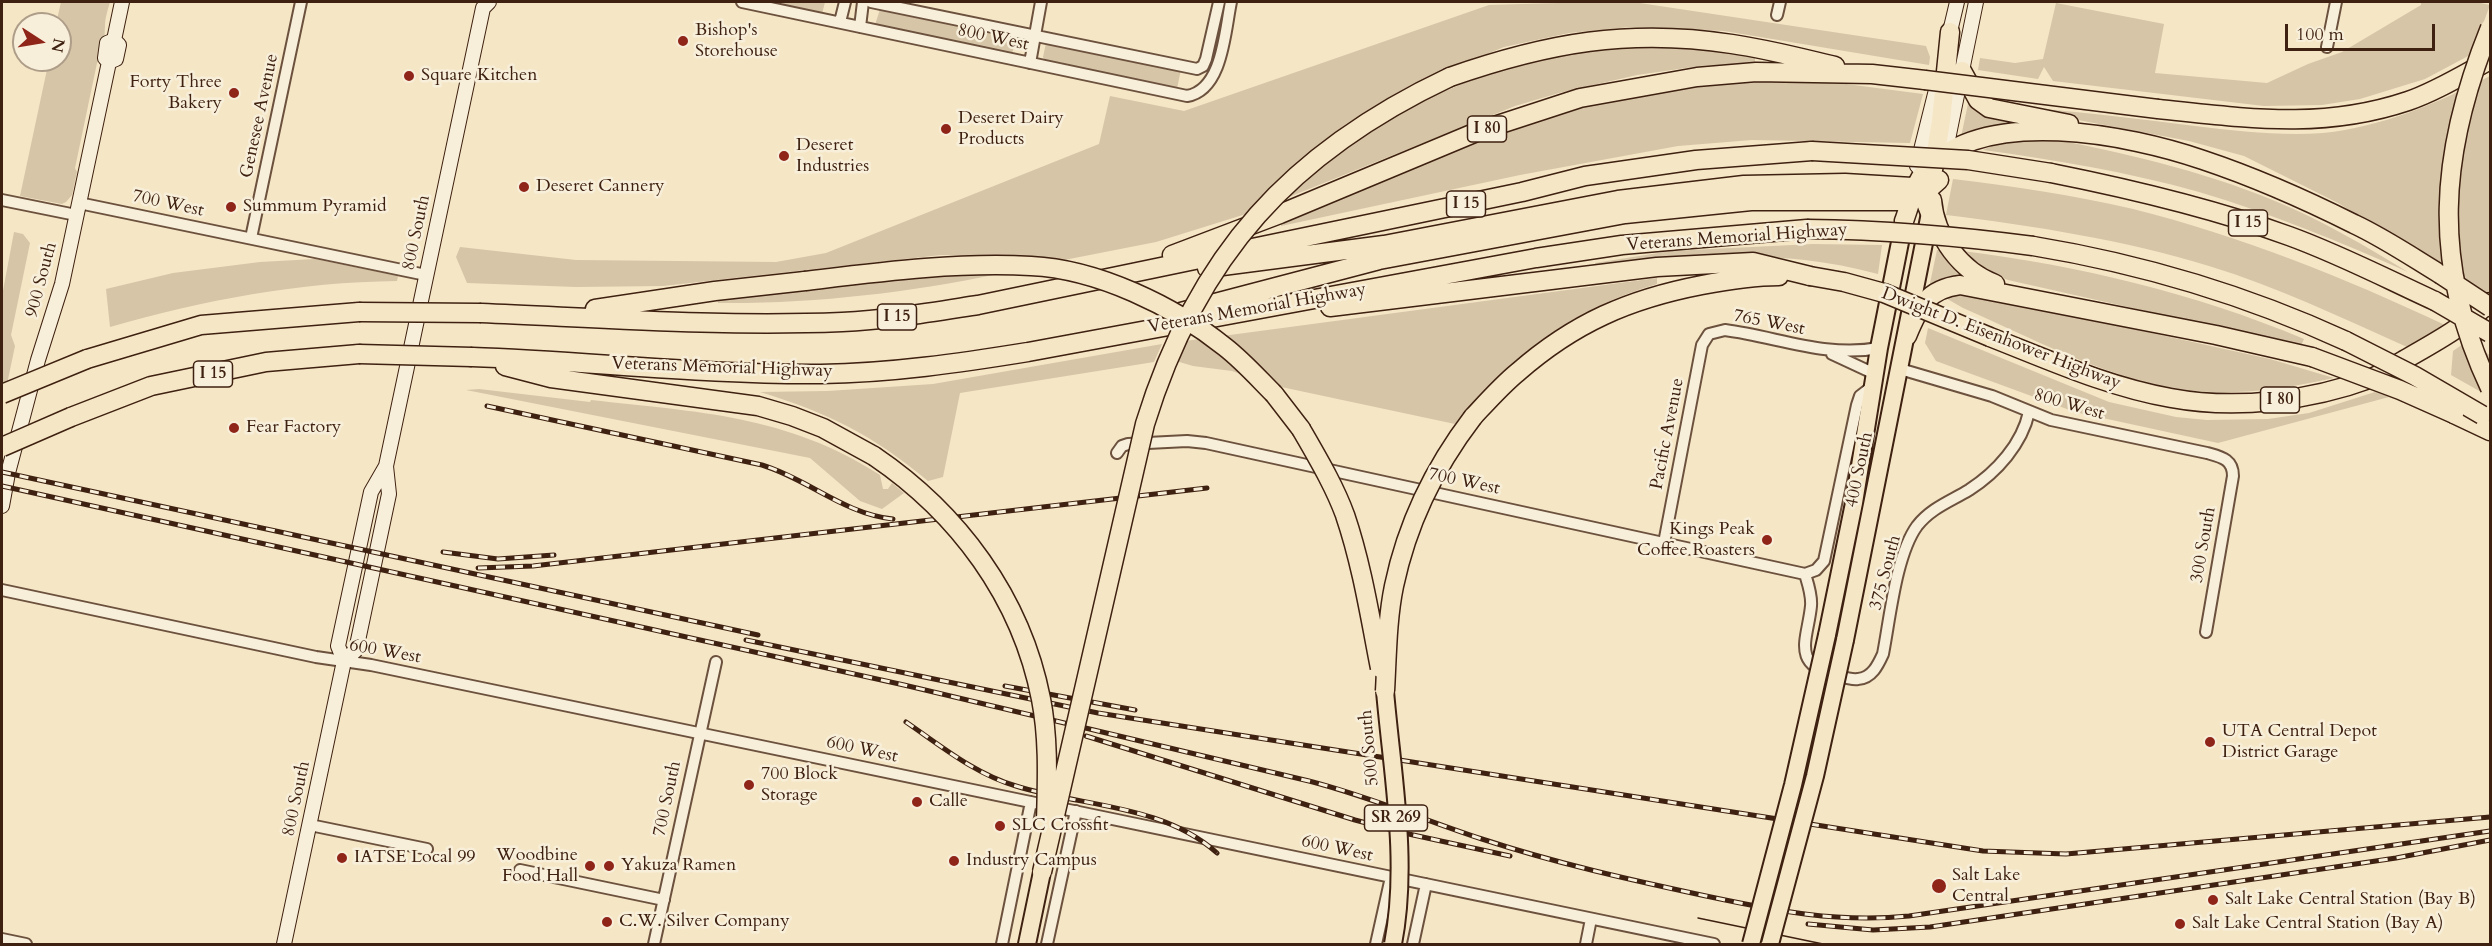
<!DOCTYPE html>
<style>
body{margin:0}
#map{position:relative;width:2492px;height:946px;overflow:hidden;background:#f5e6c6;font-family:Cardo,serif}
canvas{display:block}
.frame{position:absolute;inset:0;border:3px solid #3e2110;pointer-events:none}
.north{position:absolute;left:12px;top:12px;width:60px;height:60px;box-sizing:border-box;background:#f8efda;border:2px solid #ae9d89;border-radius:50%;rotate:102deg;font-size:16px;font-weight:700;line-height:24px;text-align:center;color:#3e2110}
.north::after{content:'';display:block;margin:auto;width:21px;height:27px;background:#8f2418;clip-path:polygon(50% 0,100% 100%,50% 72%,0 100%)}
.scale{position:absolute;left:2285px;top:24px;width:150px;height:27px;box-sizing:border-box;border:3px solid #3e2110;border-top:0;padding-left:8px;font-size:18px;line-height:21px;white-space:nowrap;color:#3e2110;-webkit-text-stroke:4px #f8efda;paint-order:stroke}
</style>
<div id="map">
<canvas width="2492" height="946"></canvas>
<div class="frame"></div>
<div class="north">N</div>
<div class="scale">100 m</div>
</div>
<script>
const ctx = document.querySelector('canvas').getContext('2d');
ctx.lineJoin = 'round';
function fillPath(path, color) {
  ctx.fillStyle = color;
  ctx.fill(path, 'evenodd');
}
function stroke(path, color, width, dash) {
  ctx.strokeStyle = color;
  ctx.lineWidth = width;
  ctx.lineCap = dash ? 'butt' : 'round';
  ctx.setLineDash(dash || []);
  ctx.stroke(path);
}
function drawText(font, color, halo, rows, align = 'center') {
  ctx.font = font + ' Cardo,serif';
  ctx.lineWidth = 5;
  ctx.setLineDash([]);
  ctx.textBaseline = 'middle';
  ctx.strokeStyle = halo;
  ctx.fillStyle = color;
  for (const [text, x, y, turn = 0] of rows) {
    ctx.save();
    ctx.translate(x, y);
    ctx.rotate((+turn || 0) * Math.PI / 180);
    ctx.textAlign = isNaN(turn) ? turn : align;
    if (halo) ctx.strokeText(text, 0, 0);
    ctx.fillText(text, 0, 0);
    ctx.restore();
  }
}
fillPath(new Path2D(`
 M61,2H110C108,9 105,18 105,26C104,37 106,54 97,63L75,168L77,172L72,195L66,202L62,204L20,196L49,60H60V24H56Z
 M763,2H825L822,14Z
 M1592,2H1633L1926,46L1930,57L1929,65L1724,31L1630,27L1569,33L1504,47L1411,85L1346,124L1312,150L1246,214L1156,242L1054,262L1008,256L941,255L663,286L576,287L467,283L456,257L460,247L576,260L776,262L826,253L1099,144L1110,96L1184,111L1489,5Z
 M2421,2H2476L2490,5L2472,54L2425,79L2360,99L2322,105L2264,106L2053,81L2044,67L2038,79L1978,70L1980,58L2015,63L2043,59L2056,3L2164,24L2155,73L2267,83L2308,64L2342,52L2421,5Z
 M881,6L1017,35L1012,54L875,25Z
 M1046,43L1181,69L1177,89L1045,61L1043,57Z
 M1669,47L1755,55V63L1700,66L1637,75L1559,93L1515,106L1289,197C1398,94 1519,47 1669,47Z
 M2490,76V289L2485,295L2338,203L2244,156L2189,141L2004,106C2067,110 2131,118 2195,126C2237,131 2280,136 2323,133C2382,127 2438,103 2490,76Z
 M1765,80L1846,84L1923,94L1910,143L1752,140L1678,146L1520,175L1281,226L1280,219L1505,130L1560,112L1683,85Z
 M1969,99L2030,122L1961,137Z
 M2042,137C2121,152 2200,170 2275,201C2322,220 2365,246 2408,272C2340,242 2271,213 2199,192C2128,172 2056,160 1983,150L1991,146Z
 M1953,179C2013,186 2073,195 2133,209C2241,236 2345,278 2445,325L2407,347C2342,318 2278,287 2209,266C2124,240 2035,226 1946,215Z
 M14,232L23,234L30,243L11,335L15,346L2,408V296Z
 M1813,244L1882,245L1878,274C1784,249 1692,254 1596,266L1595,263L1671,251Z
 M1937,250L1947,251L1976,279L1929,288Z
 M1963,251C2080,266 2195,293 2304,339L2301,346L2008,280L1988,272Z
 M315,259L398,276L397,281C298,282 205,300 110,327L106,289L173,273L260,262Z
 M962,274H998C907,293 811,304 718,303L717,298Z
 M1657,278V284C1570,310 1512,354 1455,424L1272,385L1232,371L1193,366L1176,361L1185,341Z
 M1950,294H1974L2270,359L2334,378C2302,385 2268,391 2235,392C2139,397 2048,345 1963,308L1944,297Z
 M1928,328L2109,402L2176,417L2207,420L2268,419L2309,413L2375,392L2389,397L2218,443L2075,412L1936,361L1925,343Z
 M2466,342L2490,355V397L2451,375L2453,351Z
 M1162,344L1154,362L960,393L943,477L928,481C871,434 831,414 760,392L828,391L933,384Z
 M479,389L590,402L591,400C698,412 787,415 880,475L883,489H888L892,483L904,493L882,509L860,501L810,458L466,390Z`), '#d6c5a7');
const street = new Path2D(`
 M742,2L1187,96C1223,90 1225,30 1231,2
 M871,2L1197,69L1203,66L1206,59L1219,2
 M1777,15L1780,2
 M840,22L845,2
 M860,27L863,2
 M2327,47L2336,2
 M1030,63L1041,2
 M2,200L76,215
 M79,203L426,275
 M251,238L301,2
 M1832,354L1875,374
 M1900,369L1992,396L2051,420L2207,453C2221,457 2233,459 2233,476L2206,632
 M1117,453L1122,446L1128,444L1187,441L1206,443L1805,574L1816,570L1824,561L1857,405L1860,396L1873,386
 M1664,543L1702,345L1709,334L1725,330C1778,337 1826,358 1879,348
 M1805,574C1808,584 1812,595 1811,606C1808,638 1790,665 1836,675C1843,677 1851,680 1858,679C1872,678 1878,665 1883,654C1890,618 1896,555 1917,526C1931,508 1951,501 1969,490C1997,472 2022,444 2029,412
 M2,590L316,657L371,665L1714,944
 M310,825L427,849
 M520,870L664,900
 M2,939L26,944
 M654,944L716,662
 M1002,944L1031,802
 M1047,944L1076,811
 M1376,944L1391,877
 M1413,944L1426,884
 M1586,944L1591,919`);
const secondary = new Path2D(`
 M1948,40L1957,2
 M109,62L116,59L119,45L114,40
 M1944,159L1976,2
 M1917,166L1938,82
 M2,506L8,473L38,360L62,284L109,62L105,58L107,43L114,40L122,2
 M344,661L338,646L371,492L386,466L483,8L489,2
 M284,944L344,661L356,650L389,494L386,466`);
const primary = new Path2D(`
 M1827,635L1854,503L1879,348L1904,222
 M1845,640L1930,213
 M1027,944L1042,872`);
const highway = new Path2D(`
 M1962,71L1978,100L1989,108L2069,124
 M1450,77C1547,43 1630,28 1732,44C1767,49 1801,58 1835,66
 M2158,109C2246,118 2322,130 2408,101C2437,91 2464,74 2490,60
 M1933,170L1941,121L1950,32
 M2051,173C2131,189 2212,208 2289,236C2339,254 2387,279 2435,301
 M1932,200C1935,237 1961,271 1995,284
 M1904,221C1910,205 1914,185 1925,171C1984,105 2130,135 2203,160C2254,177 2306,200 2354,224C2384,238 2412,257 2440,274
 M2033,246C2142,264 2246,295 2346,341
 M1172,255L1280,214L1479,131L1580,98L1697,77L1756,72L1872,74L1925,80
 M1207,268L1384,245L1618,200L1744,185L1845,183L1912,187L1922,193L1930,213
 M1330,307L1657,267L1753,262L1810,276
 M595,309L715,291L805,281
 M1181,312L1379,260L1625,214L1751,201H1909L1920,197L1939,180
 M481,313C601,318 721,327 842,322C887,320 933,312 978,305L1522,192L1585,176L1696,160L1812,151
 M1907,336C1919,307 1927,289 1960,285L2216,335L2312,357
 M1990,337C2049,360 2108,387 2171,398C2236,410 2310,401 2372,378C2383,373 2394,366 2404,360C2434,343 2465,326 2490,302
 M472,357C588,361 704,375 821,374C891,373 960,363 1028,352L1536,258L1622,245L1807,229
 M87,359L201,325L359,312
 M505,366L551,378L758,406L792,416L823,428L874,456
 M1274,394L1301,429
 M2454,414L2490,431
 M71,417L151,386L266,362L359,354
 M1473,417C1487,402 1502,385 1518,372C1574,323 1629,299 1702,285C1728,280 1752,276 1779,276`);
stroke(street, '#6c523e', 14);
stroke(secondary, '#3e2110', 16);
stroke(primary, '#3e2110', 20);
stroke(highway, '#3e2110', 21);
stroke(street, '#f8efda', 10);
stroke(secondary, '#f8efda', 14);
stroke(primary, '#f5e6c6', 16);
stroke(highway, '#f5e6c6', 18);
stroke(new Path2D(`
 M1698,918L1823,944`), '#3e2110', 1.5);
const rail = new Path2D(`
 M487,406L762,465C808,479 844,514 893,519
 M2,472L758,635
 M2,486L904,685L1309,781C1368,796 1424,820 1482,839C1555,863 1631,880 1706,896C1777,911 1836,923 1909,916L2490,831
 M443,552L498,559L554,555
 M478,568L533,566L1207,488
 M746,640L1098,713L1983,851L2066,854L2490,817
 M1005,686L1135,710
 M906,722C941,746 975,774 1016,786C1083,807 1162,804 1217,853
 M1086,736L1355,820L1404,833L1510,856
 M1808,924L1873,930L1930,927L2396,858L2490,840`);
stroke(rail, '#3e2110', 5);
stroke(rail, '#f8efda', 3, [9]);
const primaryBridge = new Path2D(`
 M1385,691C1392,773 1409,862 1393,944
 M1751,944L1793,785L1827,635
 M1770,944L1815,776L1845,640`);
const highwayBridge = new Path2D(`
 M2490,28C2439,154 2431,263 2490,388
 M1925,80L2158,109
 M1812,151L1968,160L2051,173
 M1807,229C1883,230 1958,236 2033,246
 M2440,274L2490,307
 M1810,276L1844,282L1884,293L1990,337
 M805,281C880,272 955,262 1031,266C1097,269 1174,306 1225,347C1243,361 1258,378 1274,394
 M2435,301L2490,333
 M359,312L481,313
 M2346,341L2415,376L2482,415
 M359,354L472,357
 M2312,357L2400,390L2454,414
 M2,394L87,359
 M1301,429C1317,457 1334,485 1345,515C1362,565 1370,617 1380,668
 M2,447L71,417
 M874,456C958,513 1021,597 1041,699C1049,740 1047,781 1046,823
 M1385,691C1387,656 1387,620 1394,586C1407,524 1434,468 1473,417
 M1042,872L1145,424C1197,255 1291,152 1450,77`);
stroke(primaryBridge, '#3e2110', 20, []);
stroke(highwayBridge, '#3e2110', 21, []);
stroke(primaryBridge, '#f5e6c6', 16);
stroke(highwayBridge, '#f5e6c6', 18);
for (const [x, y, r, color] of [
 [683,41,6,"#8f2418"],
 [409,76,6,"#8f2418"],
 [234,93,6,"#8f2418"],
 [946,129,6,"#8f2418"],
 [784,156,6,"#8f2418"],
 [524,187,6,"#8f2418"],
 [231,207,6,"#8f2418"],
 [234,428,6,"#8f2418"],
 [1767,540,6,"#8f2418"],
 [2210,742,6,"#8f2418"],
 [749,785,6,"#8f2418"],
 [917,802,6,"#8f2418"],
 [1000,826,6,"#8f2418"],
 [342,858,6,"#8f2418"],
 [954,861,6,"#8f2418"],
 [590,866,6,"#8f2418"],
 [609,866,6,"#8f2418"],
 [1939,886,8,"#8f2418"],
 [2213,900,6,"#8f2418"],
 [607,922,6,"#8f2418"],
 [2180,924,6,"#8f2418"]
]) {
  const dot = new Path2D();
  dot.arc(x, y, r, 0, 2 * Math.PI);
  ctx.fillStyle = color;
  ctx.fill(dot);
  stroke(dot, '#f8efda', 2);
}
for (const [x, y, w] of [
 [1487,129,39],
 [1466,204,39],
 [2248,223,39],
 [897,317,39],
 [213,374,39],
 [2280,400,39],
 [1396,818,63]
]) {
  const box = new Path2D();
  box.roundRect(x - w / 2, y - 13, w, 26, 4.5);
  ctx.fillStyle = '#f8efda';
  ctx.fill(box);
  stroke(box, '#3e2110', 1.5);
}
drawText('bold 16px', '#3e2110', null, [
 ["I 80",1487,129],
 ["I 15",1466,204],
 ["I 15",2248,223],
 ["I 15",897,317],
 ["I 15",213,374],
 ["I 80",2280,400],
 ["SR 269",1396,818]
]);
drawText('18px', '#3e2110', '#f8efda', [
 ["Bishop's",695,31],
 ["Storehouse",695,52],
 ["Square Kitchen",421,76],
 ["Forty Three",222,83,"right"],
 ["Bakery",222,104,"right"],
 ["Deseret Dairy",958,119],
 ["Products",958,140],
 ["Deseret",796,146],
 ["Industries",796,167],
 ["Deseret Cannery",536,187],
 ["Summum Pyramid",243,207],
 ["Fear Factory",246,428],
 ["Kings Peak",1755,530,"right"],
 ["Coffee Roasters",1755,551,"right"],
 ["UTA Central Depot",2222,732],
 ["District Garage",2222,753],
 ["700 Block",761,775],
 ["Storage",761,796],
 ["Calle",929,802],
 ["SLC Crossfit",1012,826],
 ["Woodbine",578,856,"right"],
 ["Food Hall",578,877,"right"],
 ["IATSE Local 99",354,858],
 ["Industry Campus",966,861],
 ["Yakuza Ramen",621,866],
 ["Salt Lake",1952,876],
 ["Central",1952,897],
 ["Salt Lake Central Station (Bay B)",2225,900],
 ["C.W. Silver Company",619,922],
 ["Salt Lake Central Station (Bay A)",2192,924]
], 'left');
drawText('18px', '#3e2110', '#f8efda', [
 ["800 West",993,38,12],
 ["Genesee Avenue",260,116,-78],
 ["700 West",168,204,12],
 ["800 South",417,233,-78],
 ["Veterans Memorial Highway",1737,238,-4],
 ["900 South",42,280,-75],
 ["Veterans Memorial Highway",1257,309,-10],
 ["765 West",1769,323,11],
 ["Dwight D. Eisenhower Highway",2001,339,21],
 ["Veterans Memorial Highway",722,368,2],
 ["800 West",2069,405,16],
 ["Pacific Avenue",1668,434,-79],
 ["400 South",1860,470,-78],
 ["700 West",1464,482,12],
 ["300 South",2204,545,-80],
 ["375 South",1886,573,-75],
 ["600 West",385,652,10],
 ["500 South",1370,748,-95],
 ["600 West",862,750,12],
 ["800 South",297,799,-78],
 ["700 South",668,799,-78],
 ["600 West",1337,849,12]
]);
</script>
